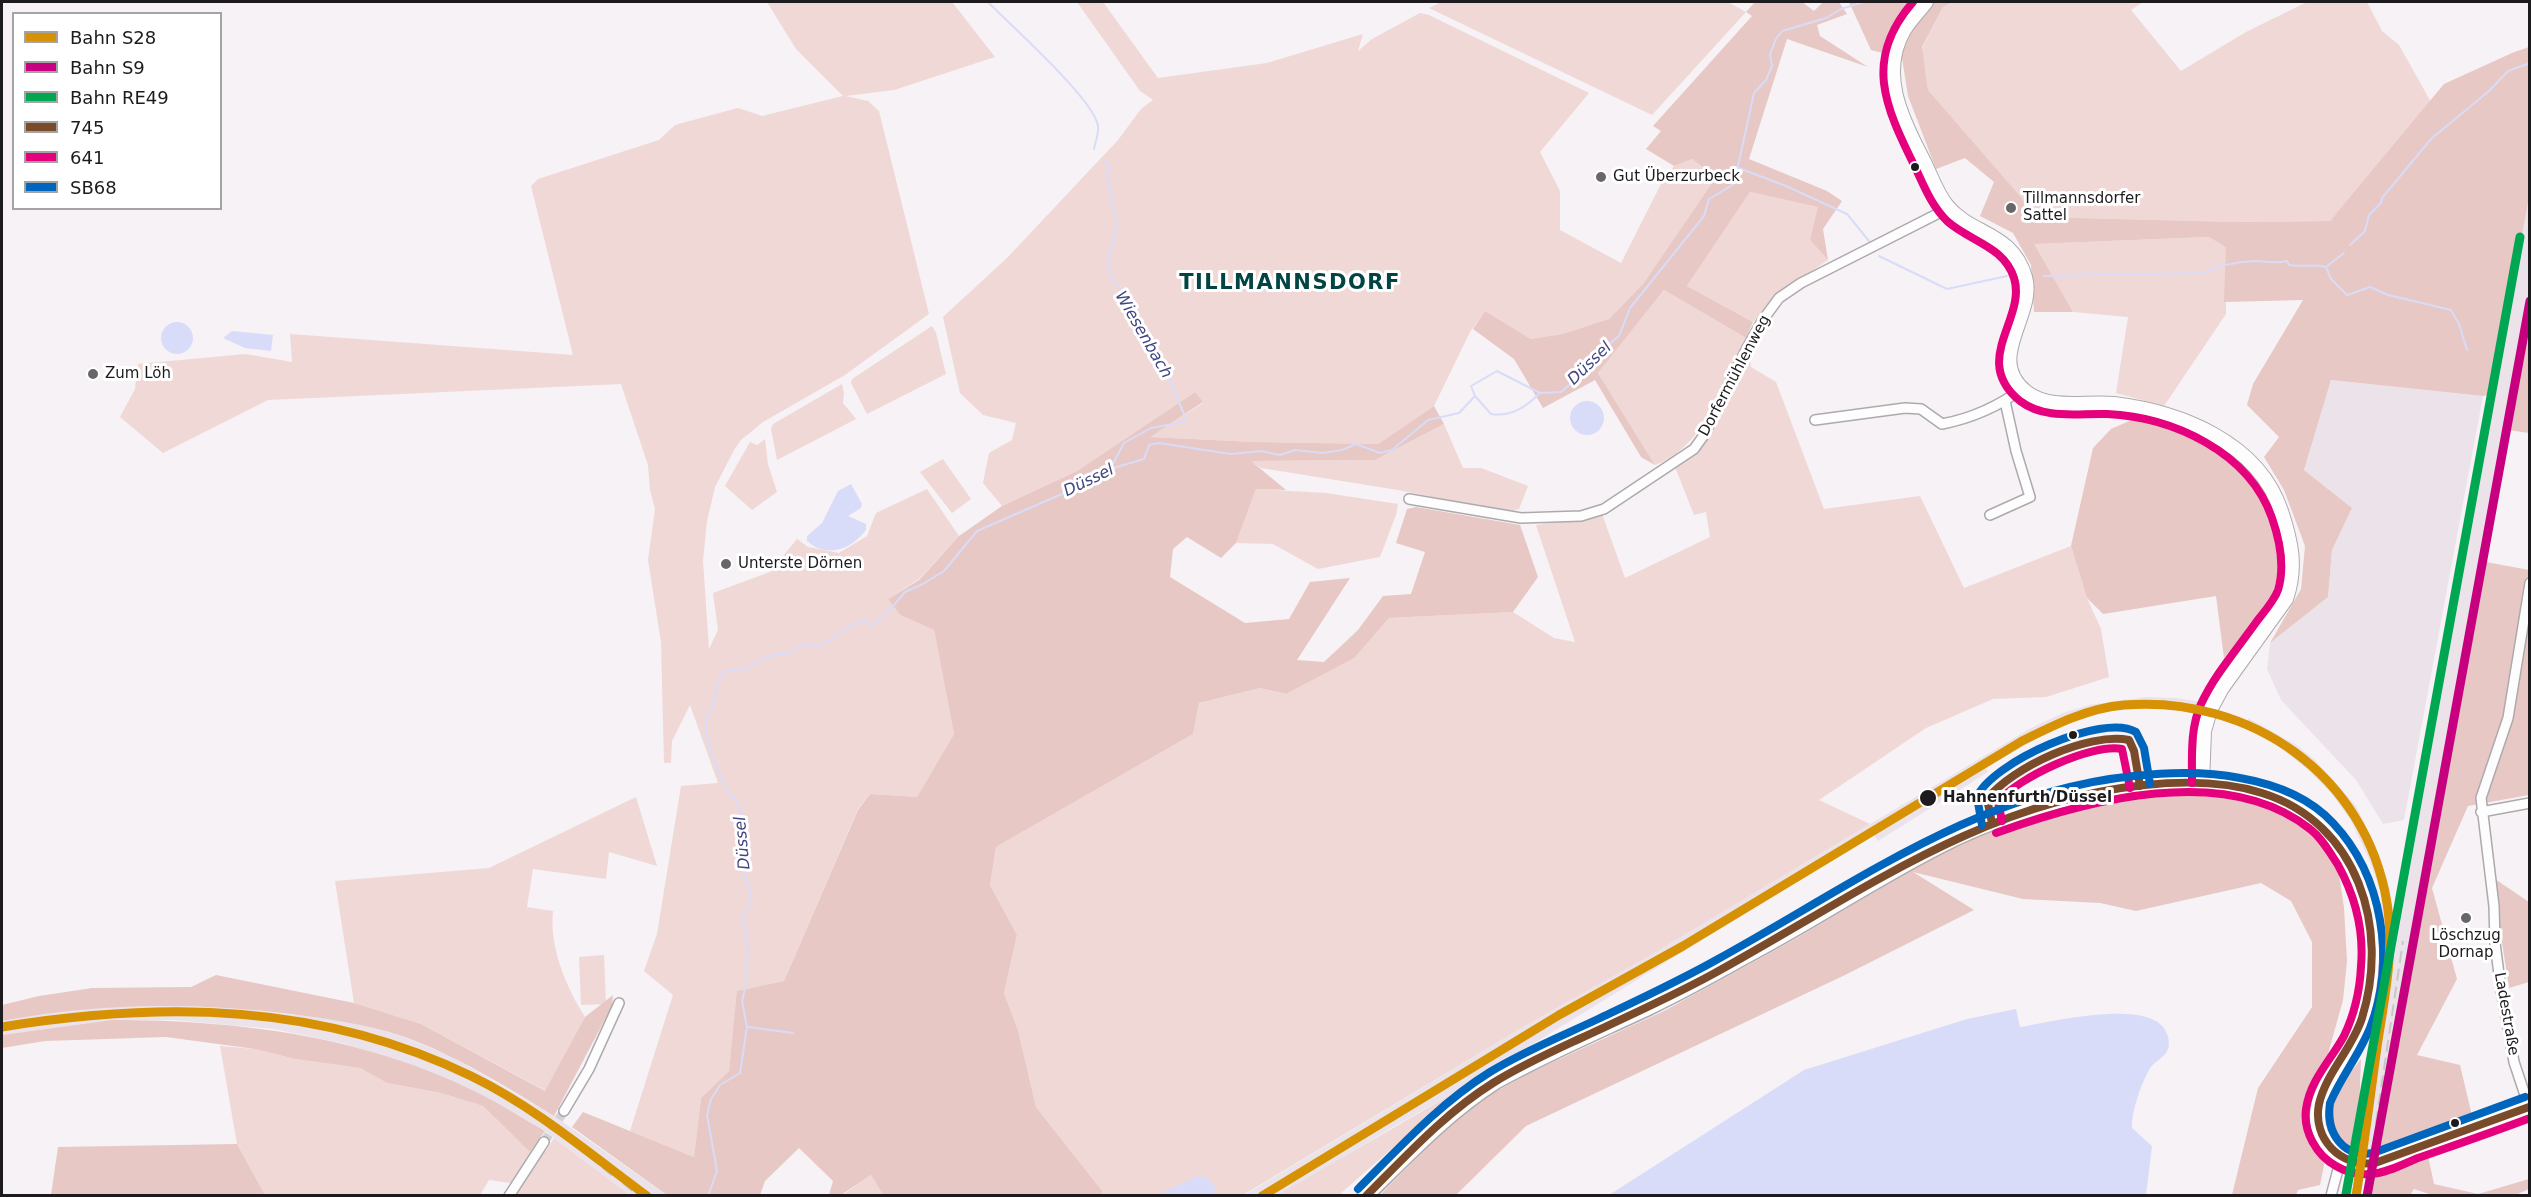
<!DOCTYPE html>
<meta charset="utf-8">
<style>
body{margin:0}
#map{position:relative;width:2531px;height:1197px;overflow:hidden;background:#f6f2f5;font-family:"DejaVu Sans",sans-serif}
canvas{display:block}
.frame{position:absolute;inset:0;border:3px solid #1d1b1d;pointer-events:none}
.legend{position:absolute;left:12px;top:12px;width:210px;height:198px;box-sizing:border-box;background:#fff;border:2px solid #a5a4a5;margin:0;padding:8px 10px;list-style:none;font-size:18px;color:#1d1b1d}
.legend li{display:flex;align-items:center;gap:12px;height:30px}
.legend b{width:30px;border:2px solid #a5a4a5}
</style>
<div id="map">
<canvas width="2531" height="1197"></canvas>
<div class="frame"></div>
<ul class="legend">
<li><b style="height:8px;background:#d69104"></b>Bahn S28</li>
<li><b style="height:8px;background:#c7007f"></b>Bahn S9</li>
<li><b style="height:8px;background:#00a651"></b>Bahn RE49</li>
<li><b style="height:8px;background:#7a4b2a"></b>745</li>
<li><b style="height:8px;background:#e5007d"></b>641</li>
<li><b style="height:8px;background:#0065bd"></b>SB68</li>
</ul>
</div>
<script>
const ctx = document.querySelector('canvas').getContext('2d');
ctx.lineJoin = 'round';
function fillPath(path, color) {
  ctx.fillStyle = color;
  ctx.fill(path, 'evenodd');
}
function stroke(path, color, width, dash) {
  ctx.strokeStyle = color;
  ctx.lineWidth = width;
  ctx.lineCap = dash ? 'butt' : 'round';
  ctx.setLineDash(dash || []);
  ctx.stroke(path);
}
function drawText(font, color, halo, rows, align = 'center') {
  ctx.font = font + ' "DejaVu Sans",sans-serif';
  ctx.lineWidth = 6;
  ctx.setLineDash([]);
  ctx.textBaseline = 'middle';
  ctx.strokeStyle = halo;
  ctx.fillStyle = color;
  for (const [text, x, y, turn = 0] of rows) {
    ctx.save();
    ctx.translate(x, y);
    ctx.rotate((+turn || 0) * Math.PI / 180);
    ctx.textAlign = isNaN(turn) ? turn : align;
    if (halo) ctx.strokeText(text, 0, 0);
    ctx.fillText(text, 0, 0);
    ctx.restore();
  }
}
fillPath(new Path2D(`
 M2529,197V310L2422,928L2372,1174L2354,1172L2369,1084L2372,1047L2380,1007L2383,960L2381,893L2369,859L2350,819L2331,793L2307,769L2272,741L2248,728V718L2295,744L2314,759L2356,806L2379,854L2390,891L2395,953L2512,283Z
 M2331,380L2483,396L2404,820L2383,824L2356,780L2281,700L2267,669L2270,643L2328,597L2332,550L2352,508L2304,470Z
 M2146,697L2175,698L2203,702L2198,713L2173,708H2124L2081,718L2047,732L1986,768L1988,772L1878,841L1873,834L1457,1091L1393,1127L1282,1195L1243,1196L1525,1026L1651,955L2031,728L2063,713L2089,705Z
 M174,1006L235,1008L350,1021L401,1036L449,1055L554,1116L667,1195H630L545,1131L488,1098L395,1059L341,1043L274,1029L174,1020H112L2,1035V1021L40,1014L110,1007Z`), '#ebe3e9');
fillPath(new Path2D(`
 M767,2H952L995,57L894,90L846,96L868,101L879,111L929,314L845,375L763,422L741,440L734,450L715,487L707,521L703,561L709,649L718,630L713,593L770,572L797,539L808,547L839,553L867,536L876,513L927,489L959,536L919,579L888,599L900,615L934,630L954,734L917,797L870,794L858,809L784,981L738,991L729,1071L701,1098L694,1157L630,1131L673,995L644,971L657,934L681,786L718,783L690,705L672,741L671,763H664L661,642L648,560L655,509L650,490L648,465L621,384L268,400L163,453L120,417L135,389L138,364L245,354L292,362L290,334L573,355L531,186L538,179L659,140L675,125L738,108L762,116L843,96L796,49Z
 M1077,2H1103L1158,78L1267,63L1363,34L1358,51L1372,39L1420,13L1429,15L1589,93L1540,152L1560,191V230L1621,263L1661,184L1674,166L1692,159L1716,177L1643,284L1609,319L1562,334L1531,339L1485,311L1470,332L1434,406L1378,444L1254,442L1149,437L1203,403L1195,392L1077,471L1002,506L983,483L989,453L1012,440L1016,423L983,415L960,393L943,317L1007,258L1118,140L1141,109L1153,100L1140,91Z
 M1441,2H1728L1746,12L1652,115L1429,8Z
 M1953,2H2143L2131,10L2181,71L2246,32L2307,2H2367L2382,31L2399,45L2431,102L2330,221L2237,222L2037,217L1928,90L1922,48L1943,7Z
 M1750,192L1819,207L1810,240L1828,260L1774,297L1753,322L1687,286Z
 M2209,237L2226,246V314L2164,406L2116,393L2128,317L2073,312L2033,244Z
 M1664,290L1746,338C1724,382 1705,447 1655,465L1598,373Z
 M932,326L936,333L946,374L867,414L851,383L852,379Z
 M1749,353L1751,367L1776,382L1824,509L1920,496L1964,588L2071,546L2087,598L2101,629L2109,677L2046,697L1993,699L1926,728L1819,800L1870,824L1651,955L1525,1026L1243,1195H1099L1103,1192L1036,1107L1018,1030L1004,993L1017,935L990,885L996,847L1193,734L1199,703L1260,688L1286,694L1353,658L1389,618L1513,612L1554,638L1575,642L1536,525L1602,514L1625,578L1710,537L1706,512L1694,515L1675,467L1703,445Z
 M842,384L844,394L843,403L856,419L777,460L771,429L773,424Z
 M1444,424L1463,468H1481L1528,486L1519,509L1509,512L1398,490L1261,468L1250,461L1375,460Z
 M765,439L768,464L777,492L752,510L725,486L750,442L757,445Z
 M943,459L971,499L952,513L920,472Z
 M1256,489L1326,493L1398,504L1396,515L1380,557L1318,569L1273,544L1236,543Z
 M636,797L657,866L609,852L606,879L533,869L527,907L553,911C549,947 566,987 585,1017L546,1091L421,1024L354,1003L335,881L489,868Z
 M604,955L606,1004L581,1005L579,957Z
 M220,1046L255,1049L295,1059L360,1068L387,1083L441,1093L483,1106L530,1152L546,1151L554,1138L630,1195H507L511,1183L489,1180L480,1195H265L237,1144Z
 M1457,1091L1339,1195H1278Z
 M871,1175L883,1195L841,1196Z`), '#f0d8d6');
fillPath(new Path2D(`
 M1755,2H1802L1814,11L1823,2H1839L1847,14L1817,25L1820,36L1868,67L1787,39L1749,159L1827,191L1842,201L1823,229L1828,260L1810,240L1818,207L1750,192L1687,286L1753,322L1746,338L1664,290L1598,373L1655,465L1641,457L1595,380L1543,408L1514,359L1473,329L1485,311L1531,339L1562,334L1609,319L1643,284L1716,177L1692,159L1674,166L1646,149L1661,131L1653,126L1752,16L1746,12Z
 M1849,2H1953L1943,7L1922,47L1928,90L2038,217L2237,222L2330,221L2444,84L2512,53L2529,47V197L2493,394L2483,396L2331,380L2304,470L2352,508L2332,550L2328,597L2270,643L2301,589L2305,546L2284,490L2264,457L2279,437L2247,405L2253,384L2303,300L2224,302L2226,247L2209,237L2034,244L2073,312H2034L2031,265L2013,233L1980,216L1994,182L1965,158L1936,169L1908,96L1902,58L1871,50Z
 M2529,310V433L2508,430Z
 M1195,392L1203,402L1150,437L1254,442L1378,444L1434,406L1444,424L1375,460L1251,461L1286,490L1256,489L1236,543L1221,558L1187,537L1173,549L1170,577L1245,623L1289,619L1310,582L1350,578L1297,660L1324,662L1358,630L1383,596L1411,594L1425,552L1396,543L1407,509L1416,507L1520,525L1538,577L1513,612L1389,618L1354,658L1286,694L1260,688L1199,703L1193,734L996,847L990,885L1017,935L1004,993L1018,1030L1036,1107L1103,1192L1099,1196L883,1195L871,1175L841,1195H829L833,1181L799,1148L765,1181L760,1195H667L572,1127L583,1112L694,1157L701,1098L729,1071L737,991L784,981L858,810L870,794L917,797L954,734L934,630L900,615L888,599L919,580L959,536L1002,506L1077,471Z
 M2134,419C2172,423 2199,438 2230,459C2236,463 2243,467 2248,473C2275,507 2288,550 2273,592C2268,607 2235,644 2224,658L2216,596L2103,614L2087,598L2071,546L2093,448L2111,429Z
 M2486,562L2529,570V795L2468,806L2432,888L2457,979L2417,1055L2460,1065L2473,1120L2427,1151L2434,1184L2478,1194L2529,1179V1189L2513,1196L2432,1195L2414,1189L2410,1195L2369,1196Z
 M2192,789L2268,798L2305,822L2338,867L2344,908L2347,961L2343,1000L2323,1072L2308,1108L2312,1138L2326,1155L2320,1185L2298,1190L2296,1195H2232L2258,1088L2312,1007V942L2291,901L2261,883L2136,911L2100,903L2023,899L1913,872L1974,910L1845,975L1526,1126L1456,1195L1379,1196L1446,1128L1483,1099L1529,1073L1664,1011L1790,942L1943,851L2045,810L2108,797Z
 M2492,877L2529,902V982L2509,988Z
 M216,975L354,1003L421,1024L545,1091L585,1017L613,995L612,1006L554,1116C505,1086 456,1055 402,1036C365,1024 329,1019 291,1014C194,1002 97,1003 2,1021V1005L39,996L92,988L191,987Z
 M112,1020C242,1020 373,1037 490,1099C508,1109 527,1121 545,1131L530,1152L483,1106L441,1093L387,1083L360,1068L295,1059L255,1049L166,1037L45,1041L2,1048V1035Z
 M2361,1059L2358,1144L2345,1145C2339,1139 2330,1131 2328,1122C2325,1100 2349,1075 2361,1059Z
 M237,1144L265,1195H51L58,1147Z`), '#e7c8c4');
fillPath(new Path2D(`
 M161 338a16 16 0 1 1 32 0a16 16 0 1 1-32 0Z
 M232,331L273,335L271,351L245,348L223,338Z
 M1570 418a17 17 0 1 1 34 0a17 17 0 1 1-34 0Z
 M851,484L862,504L861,508L848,516L866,524V530C852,549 827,559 807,541V536L822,523L838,491Z
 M2016,1009L2020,1027C2050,1022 2155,996 2167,1034C2169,1038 2170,1047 2167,1051C2164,1058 2155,1061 2151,1067C2142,1080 2131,1113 2132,1128L2152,1146L2146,1195H1609L1804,1070L1967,1019Z
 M1198,1176L1207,1178L1215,1186L1214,1195H1158Z`), '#d9dcf8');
stroke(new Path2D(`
 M988,2C1010,25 1094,99 1098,126C1099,133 1095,143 1094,149
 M1104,161L1110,166L1107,174L1117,226L1108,258L1111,278L1120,288L1144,336L1167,373L1186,419L1183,422L1151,428L1124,443L1110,469
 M1736,167L1786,186L1847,214L1869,241
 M2350,245L2365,231L2369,215L2381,203L2382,198L2431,139L2489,91L2508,71L2530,63
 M1879,256L1947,289L2007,276
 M2326,267L2331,279L2347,295L2370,287L2388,295L2451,310L2459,324L2467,350
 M2044,276L2202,273C2220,265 2234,262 2254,261C2266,261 2275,264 2287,261L2289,265C2302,267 2314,264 2326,267L2344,253
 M1475,396L1491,414C1511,417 1526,407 1540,393
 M748,1027L793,1033
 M708,1196L717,1171L707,1115L711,1099L720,1085L740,1073L747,1027L742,1001L746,985L748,951L743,915L752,903L744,870L747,855L739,834L744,823L737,801L728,794L709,747L706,731L707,717L714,705L717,682L726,671L749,668L760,660L773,655H786L801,646L808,644L816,647C833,640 845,628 862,620L872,625L889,611L905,592L923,584L944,571L977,531L1085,484L1110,469L1144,459L1149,445L1159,443L1231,454L1261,451L1280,455L1295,450L1323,453L1342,450L1356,444L1380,453L1392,450L1428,420L1459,413L1475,396L1471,386L1497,371L1540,393L1561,392L1586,370L1603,349L1619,336L1630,308L1704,216L1709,199L1734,184L1754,93L1766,80L1772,66L1770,54L1776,39L1782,31L1826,18L1841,9L1864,2`), '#d9dcf8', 2);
stroke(new Path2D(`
 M544,1142L564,1111`), '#d5d2d5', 9, [9, 4.5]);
const minor = new Path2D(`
 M1815,420L1905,408L1921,409L1942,424C1969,419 2001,406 2022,388
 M1409,499L1521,518L1581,516L1604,509L1694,449L1704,435L1746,350L1762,321L1779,298L1801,283L1943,211L1947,206
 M1990,515L2030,497L2016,451L2005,401
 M2481,812L2530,803
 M2529,1107L2514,1062L2501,990L2495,943L2494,906L2481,798L2508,718L2530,583
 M564,1111L589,1069L619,1003
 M509,1196L544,1142
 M2331,1196L2341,1158`);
const secondary = new Path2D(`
 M1926,2C1919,11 1910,20 1904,30C1879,73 1901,118 1922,158C1930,173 1936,193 1947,206C1972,236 2012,232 2025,277C2036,315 1984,358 2026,392C2050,411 2086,401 2114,404C2180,412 2258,442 2281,511C2291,541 2297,567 2286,599L2222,688L2210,710L2204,731L2202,783`);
const primary = new Path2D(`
 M1365,1196C1408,1154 1446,1113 1496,1081C1546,1053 1598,1031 1649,1007C1682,991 1715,973 1747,955C1812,921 1874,879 1939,846C2031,798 2207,751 2301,810C2330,827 2350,860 2362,891C2377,930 2373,983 2361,1022C2348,1061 2293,1107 2330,1148C2340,1159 2354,1165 2369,1164C2385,1162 2403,1153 2418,1147C2455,1134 2493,1121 2530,1107`);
stroke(minor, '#adaaad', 12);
stroke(secondary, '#adaaad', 16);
stroke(primary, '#adaaad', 18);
stroke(minor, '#fefdfe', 9);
stroke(secondary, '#fefdfe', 14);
stroke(primary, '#fefdfe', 15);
stroke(new Path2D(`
 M2376,1123L2403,941
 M561,1133L614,1177
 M623,1183L638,1196`), '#c8c7c8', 2, [12, 6]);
stroke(new Path2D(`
 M1992,823L1987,799C2013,767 2088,732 2129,740L2134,751L2140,786
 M1366,1196C1406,1156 1445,1113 1493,1083C1520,1066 1551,1052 1579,1039C1624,1018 1669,998 1713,974C1854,897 1980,802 2145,785C2183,781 2225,781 2262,793C2358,823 2390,928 2362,1018C2352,1049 2326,1073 2319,1104C2312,1139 2341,1168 2375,1163L2529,1107`), '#7a4b2a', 8);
stroke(new Path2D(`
 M1913,2C1863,60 1885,106 1915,167C1924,186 1931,205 1947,221C1969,241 2004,246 2014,278C2027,319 1970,360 2020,401C2045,420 2078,413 2107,414C2173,417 2249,452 2272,518C2280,541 2285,567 2278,590C2274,601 2264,612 2257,621C2238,648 2215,674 2201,704C2190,728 2192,757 2192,783
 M2002,821L1998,802C2017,778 2092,743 2122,749L2130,788
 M1996,833C2087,800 2226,762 2310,829C2322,838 2330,853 2338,865C2355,896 2364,931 2361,966C2360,989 2354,1015 2344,1036C2331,1060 2310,1080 2306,1109C2303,1131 2316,1155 2336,1166C2346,1172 2359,1175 2371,1174C2387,1173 2403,1164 2418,1158C2455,1145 2493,1132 2530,1118`), '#e5007d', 8);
stroke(new Path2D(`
 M1982,825L1977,797C1991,763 2103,712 2136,732L2144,748L2150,784
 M1358,1189C1399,1148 1440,1103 1490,1072C1524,1051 1562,1036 1598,1019C1638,1000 1679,981 1718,959C1851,886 1979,791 2134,776C2170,772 2205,771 2240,778C2274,784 2309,797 2333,823C2383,876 2396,961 2370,1028C2359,1055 2341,1077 2330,1103C2326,1131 2341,1158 2373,1153L2525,1097`), '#0065bd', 8);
stroke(new Path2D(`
 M2,1027C164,1001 321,1003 471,1076C535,1107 590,1154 647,1196
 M1262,1196L1559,1015L1683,946L2022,741C2054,725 2088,708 2124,705C2250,695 2366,775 2387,903C2395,951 2384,1000 2377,1047C2370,1097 2364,1146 2356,1196`), '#d69104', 9);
stroke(new Path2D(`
 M2367,1196L2530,301`), '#c7007f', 9);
stroke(new Path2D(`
 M2346,1194L2520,237`), '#00a651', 9);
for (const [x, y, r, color] of [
 [1915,167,5,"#1d1b1d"],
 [1601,177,6,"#696669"],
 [2011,208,6,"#696669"],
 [93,374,6,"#696669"],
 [726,564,6,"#696669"],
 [2073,735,5,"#1d1b1d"],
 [1928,798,9,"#1d1b1d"],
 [2466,918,6,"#696669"],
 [2455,1123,5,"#1d1b1d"]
]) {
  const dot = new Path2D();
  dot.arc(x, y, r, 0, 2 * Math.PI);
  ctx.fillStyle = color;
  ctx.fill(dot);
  stroke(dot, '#fff', 2);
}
drawText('15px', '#1d1b1d', '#fff', [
 ["Gut Überzurbeck",1613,177],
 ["Tillmannsdorfer",2023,199],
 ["Sattel",2023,216],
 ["Zum Löh",105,374],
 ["Unterste Dörnen",738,564],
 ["Löschzug",2466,936,"center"],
 ["Dornap",2466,953,"center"]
], 'left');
drawText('15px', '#1d1b1d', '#fff', [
 ["Dorfermühlenweg",1735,376,-62],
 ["Ladestraße",2506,1014,80]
]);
drawText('bold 15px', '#1d1b1d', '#fff', [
 ["Hahnenfurth/Düssel",1943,798]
], 'left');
drawText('italic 16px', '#404680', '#fff', [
 ["Wiesenbach",1143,335,60],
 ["Düssel",1590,364,-44],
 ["Düssel",1089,481,-26],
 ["Düssel",743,843,-95]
]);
ctx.letterSpacing = '1.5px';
drawText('bold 21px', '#004443', '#fff', [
 ["TILLMANNSDORF",1290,284]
]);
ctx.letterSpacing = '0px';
</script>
